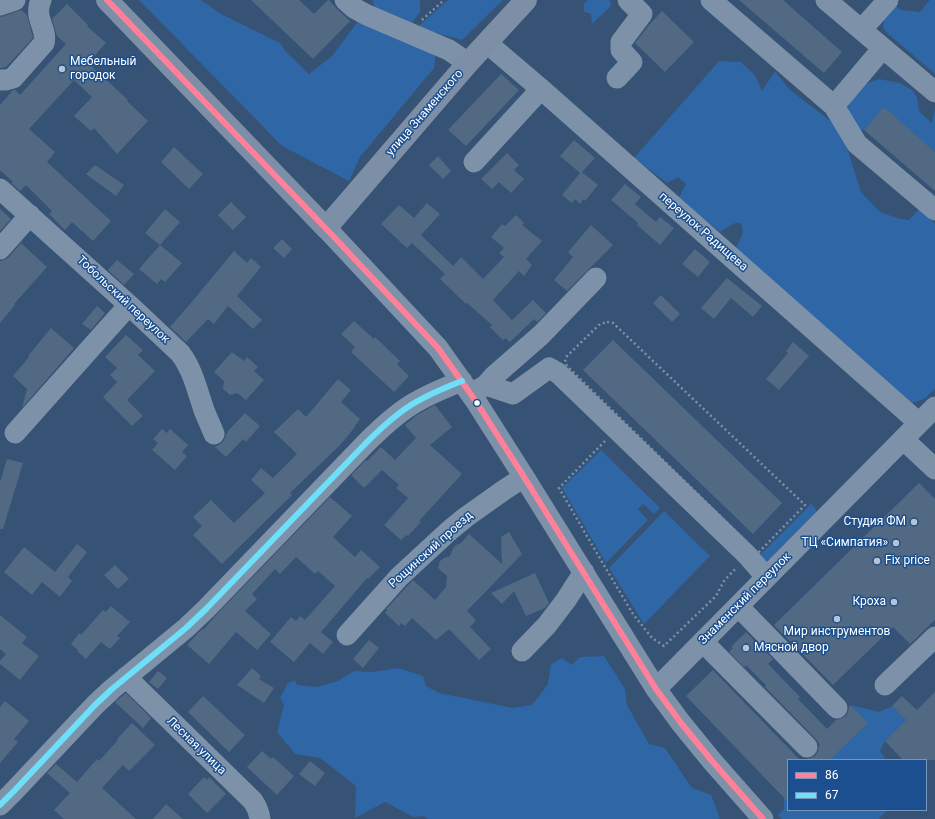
<!DOCTYPE html>
<meta charset="utf-8">
<style>
body{margin:0}
#map{position:relative;width:935px;height:819px;overflow:hidden;background:#365274;font-family:Roboto,sans-serif}
canvas{display:block}
.legend{position:absolute;left:787px;top:759px;width:140px;height:52px;box-sizing:border-box;background:#1b4f8f;border:1px solid #7695bc;margin:0;padding:5px 7px;list-style:none;font-size:12px;color:#fff}
.legend li{display:flex;align-items:center;gap:8px;height:20px}
.legend b{width:20px;border:1px solid #7695bc}
</style>
<div id="map">
<canvas width="935" height="819"></canvas>
<ul class="legend">
<li><b style="height:5px;background:#ff8098"></b>86</li>
<li><b style="height:5px;background:#6ddff8"></b>67</li>
</ul>
</div>
<script>
const ctx = document.querySelector('canvas').getContext('2d');
ctx.lineJoin = 'round';
function fillPath(path, color) {
  ctx.fillStyle = color;
  ctx.fill(path, 'evenodd');
}
function stroke(path, color, width, dash) {
  ctx.strokeStyle = color;
  ctx.lineWidth = width;
  ctx.lineCap = dash ? 'butt' : 'round';
  ctx.setLineDash(dash || []);
  ctx.stroke(path);
}
function drawText(font, color, halo, rows, align = 'center') {
  ctx.font = font + ' Roboto,sans-serif';
  ctx.lineWidth = 3;
  ctx.setLineDash([]);
  ctx.textBaseline = 'middle';
  ctx.strokeStyle = halo;
  ctx.fillStyle = color;
  for (const [text, x, y, turn = 0] of rows) {
    ctx.save();
    ctx.translate(x, y);
    ctx.rotate((+turn || 0) * Math.PI / 180);
    ctx.textAlign = isNaN(turn) ? turn : align;
    if (halo) ctx.strokeText(text, 0, 0);
    ctx.fillText(text, 0, 0);
    ctx.restore();
  }
}
fillPath(new Path2D(`
 M139,0H201L221,14L280,43L286,52L309,74L332,56L362,16L436,54L434,68L360,157L349,181L282,146Z
 M373,0H420V12L408,28L374,7Z
 M448,0H503L462,40L429,31L419,26Z
 M587,0H610L611,6L592,24L591,14L584,12V4Z
 M930,0H935V74L886,32L883,27L884,20L896,6L901,10L920,12Z
 M719,61L741,62L755,75L762,91L775,71L790,90L841,129L861,192L880,212L897,218L909,220L919,209L935,223V389L924,399L910,404L735,250L743,233L741,223H735L720,232L678,199L686,184L678,177L667,183L634,158Z
 M879,79L900,83L912,90L917,97L919,111L932,123L935,109V152L884,108L864,130L855,131L847,118L849,102L863,85Z
 M601,450L660,508L654,514L643,504L638,509L648,520L606,563L562,488Z
 M811,504L815,508L817,512L767,562L762,561L757,558Z
 M664,511L710,556L644,624L609,568Z
 M604,656L625,689L627,705L649,744L665,748L692,788L711,795L720,818L718,819H428L424,816L413,817L385,802L355,818L356,786L320,758L295,754L277,732L284,705L280,698L288,683L295,680L297,685L317,687L338,681L354,671L372,672L398,668L423,676L426,686L439,693L513,708L532,705L548,684L551,664L562,658L572,665L580,657Z
 M851,705L879,712L892,706L906,720L885,741L880,751L886,760H828L830,758H832L868,723Z
 M788,794V810H887L879,819H782L778,815L784,809V797Z`), '#2f66a5');
fillPath(new Path2D(`
 M251,0H299L314,14L328,0H329L337,9L350,21L313,59Z
 M739,0H783L842,52L824,73Z
 M67,4L88,25L87,26L106,43L88,63L128,100L127,101L148,121L117,154L94,128L91,131L74,116L92,97L74,80L29,129L55,152L47,162L111,221L93,241L72,222L65,230L49,214L52,211L26,185L20,191L11,183L13,182L0,170V105L13,90H15L20,95L66,44L57,36L52,19Z
 M21,10L27,15L33,38L6,67L0,68V17L4,16Z
 M662,11L694,42L665,72L635,43L649,25Z
 M501,74L519,90L466,146L448,130Z
 M884,107L935,152V191L864,130Z
 M574,140L595,158L582,172L598,185L585,201L583,199L580,204L575,199L572,203L562,195L580,173L560,156Z
 M174,147L203,174L189,189L161,162Z
 M507,153L519,165L514,170L524,179L511,193L499,182L492,189L481,179Z
 M438,156L451,171L443,179L429,165Z
 M95,165L124,185L116,196L86,174Z
 M625,184L641,197L635,204L656,222L660,217L674,228L660,245L637,225L638,223L611,200Z
 M231,202L246,217L233,230L218,215Z
 M427,203L440,214L421,235L453,266L461,257L483,279L504,257L499,253L504,248L491,237L502,224L505,226L516,215L524,223L522,225L542,241L526,259L532,265L524,276L519,271L493,300L512,320L533,300L546,313L537,322L534,319L510,342L505,338L503,340L490,327L492,325L467,303L466,304L440,279L445,274L412,243L407,248L381,224L399,205L414,218Z
 M0,209L11,219L0,231Z
 M165,209L180,222L160,245L182,263L165,282L161,279L157,284L139,269L160,245L145,233Z
 M591,225L613,245L567,291L554,280L573,257L568,252Z
 M282,239L292,249L284,258L273,248Z
 M21,243L47,267L14,304L15,305L0,323V261L4,260L9,257Z
 M695,249L710,262L698,277L682,264Z
 M234,251L247,263L251,258L261,267L237,296L262,320L253,329L228,306L214,324L208,319L186,342L170,327L190,304Z
 M117,260L134,274L124,285L108,270Z
 M727,278L762,306L753,317L731,298L714,319L701,308Z
 M661,295L680,314L672,322L653,303Z
 M97,306L105,313L91,330L82,324Z
 M354,321L374,339L375,337L400,361L397,364L409,376L394,392L351,352L355,347L341,334Z
 M51,328L74,348L22,408L27,389L13,376L29,357L28,356Z
 M126,335L143,350L138,355L155,371L127,400L143,416L132,426L103,397L117,382L110,375L117,368L105,357Z
 M613,340L782,503L753,534L583,370Z
 M793,342L809,356L779,390L766,379L788,353L786,351Z
 M232,352L244,361L247,357L258,367L254,371L264,380L246,400L237,393L230,395L223,389L224,381L214,372Z
 M338,379L351,390L341,402L360,419L354,427H355L340,445L290,493L292,495L222,564L193,535L202,526L193,517L211,500L234,523L265,493L251,480L261,468L273,478L297,454L274,432L298,409L306,417Z
 M435,405L452,427L430,445L462,474L419,521L421,522L408,536L406,535L401,540L384,525L408,498L396,488L399,485L382,470L364,488L351,475L366,460L367,461L381,447L395,460L416,438L405,425L417,415Z
 M245,413L260,426L246,442L243,439L226,457L215,447L223,442L226,435L228,431Z
 M162,429L167,433L170,429L188,445L182,452L187,456L175,470L152,450L158,443L153,439Z
 M7,459L23,463L3,529H0V482Z
 M919,483L935,499V620L910,644L893,627L833,685L774,625Z
 M330,497L352,516L333,537L355,557L361,550L380,567L368,579L367,578L321,632L333,642L323,654L310,643L294,662L270,642L291,617L296,621L300,616L305,620L335,586L318,571L315,574L296,557L280,574L275,569L252,594L257,599L245,611L271,634L257,650L236,632L209,664L187,645L199,632L203,629H204L218,613Z
 M509,532L522,554L467,611L476,620L470,627L491,649L479,660L449,629L436,640L412,618L405,626L401,623L399,626L385,613L387,610L386,609L413,580L435,600L446,587L447,576L438,568L440,561L444,558L450,556L453,548L456,545L461,543L469,534L502,564L501,537Z
 M77,544L87,552L68,577L72,581L60,597L42,582L32,595L4,572L24,547L55,572Z
 M115,565L129,579L118,589L104,575Z
 M535,573L549,603L545,608L526,616L514,591L502,604L491,593Z
 M111,606L130,622L117,636L120,638L110,649L101,642L86,659L77,651L78,650L71,644L79,633L81,635L103,610L106,612Z
 M0,615L27,637L22,643L39,656L20,680L0,664V661L6,654L0,649Z
 M746,632L773,659L768,664L800,697L798,699L827,729L836,720L840,719L846,716L848,712L849,707L851,705L868,723L830,760H805L806,759L810,758L815,756L818,751L819,746L820,745L816,739L765,687L766,685L746,665L744,667L729,652L733,648L731,647Z
 M369,640L379,648L363,668L353,659Z
 M252,668L261,676L259,679L274,688L264,703L237,685Z
 M713,670L800,760H788V802L686,696Z
 M158,671L167,678L158,689L149,682Z
 M935,692V760H903L885,741L906,720L892,706L902,696L917,710Z
 M126,693L151,718L143,728L115,702Z
 M203,696L245,735L229,752L188,712Z
 M5,701L29,721L14,739L18,742L0,763V707Z
 M132,723L155,745L129,771L123,765L102,788L136,819H64L54,810L70,793L47,773L56,764L77,782L97,759L99,761L118,740L117,739Z
 M262,751L271,759L273,757L294,776L277,795L247,767Z
 M310,761L325,773L315,786L299,774Z
 M204,777L207,780L209,777L226,794L207,813L188,794Z
 M166,804L183,819H153Z`), '#526984');
stroke(new Path2D(`
 M422,20L444,0
 M607,322L613,323L805,505L758,553L567,366L565,362L566,357L600,324Z
 M605,441L559,488L605,567L633,614L652,638L664,646L716,596L724,581L736,568`), '#7d92a8', 2.5, [2, 3]);
stroke(new Path2D(`
 M345,0L354,8L367,15L449,50L468,63
 M711,0L834,106L857,144L935,210
 M826,0L935,92
 M0,5L15,0
 M862,29L888,0
 M487,43L541,89L919,423
 M617,78L632,62L621,50V42L642,14L628,0
 M0,80H6L13,78L44,43C48,28 33,19 41,0
 M834,106L883,48
 M474,162L541,89
 M0,189L129,305L180,353C193,370 197,390 204,410C207,418 211,426 214,434
 M326,228L438,348L477,403L524,477L656,689L681,723L712,761L763,819
 M0,249L30,215
 M486,385L494,376L541,335L596,278
 M471,394L486,385L513,394L549,368L558,373L747,555L766,577
 M15,433L129,305
 M903,439L935,469
 M738,606L837,708
 M347,635L399,577L450,530L466,517L504,490L524,477
 M703,642L807,747
 M522,651L547,625L566,600L584,572
 M126,677L253,801C257,807 259,811 260,819
 M885,685L935,637
 M656,689L935,407
 M0,805L14,791L95,705L112,689L186,628L206,609L366,443C380,429 395,415 411,405C427,395 444,388 462,381`), '#7d92a8', 21);
stroke(new Path2D(`
 M107,0L326,228L468,63L526,0`), '#7d8ea7', 22);
stroke(new Path2D(`
 M107,0L333,236L438,348L477,403L524,477L656,689L681,723L712,761L763,819`), '#ff8098', 6);
stroke(new Path2D(`
 M0,805L14,791L95,705L112,689L186,628L206,609L366,443C380,429 395,415 411,405C427,395 444,388 462,381`), '#6ddff8', 6);
for (const [x, y, r, color] of [
 [62,69,4,"#b9c2ce"],
 [477,403,3.5,"#fff"],
 [914,522,4,"#b9c2ce"],
 [896,543,4,"#b9c2ce"],
 [877,561,4,"#b9c2ce"],
 [894,602,4,"#b9c2ce"],
 [837,619,4,"#b9c2ce"],
 [746,648,4,"#b9c2ce"]
]) {
  const dot = new Path2D();
  dot.arc(x, y, r, 0, 2 * Math.PI);
  ctx.fillStyle = color;
  ctx.fill(dot);
  stroke(dot, '#1b4f8f', 1.5);
}
drawText('12px', '#fff', '#1b4f8f', [
 ["Мебельный",70,62],
 ["городок",70,76],
 ["Студия ФМ",906,522,"right"],
 ["ТЦ «Симпатия»",888,543,"right"],
 ["Fix price",885,561],
 ["Кроха",886,602,"right"],
 ["Мир инструментов",837,632,"center"],
 ["Мясной двор",754,648]
], 'left');
drawText('12px', '#fff', '#1b4f8f', [
 ["улица Знаменского",425,113,-49],
 ["переулок Радищева",703,232,41],
 ["Тобольский переулок",123,300,43],
 ["Рощинский проезд",431,550,-42],
 ["Знаменский переулок",745,599,-45],
 ["Лесная улица",196,746,44]
]);
</script>
